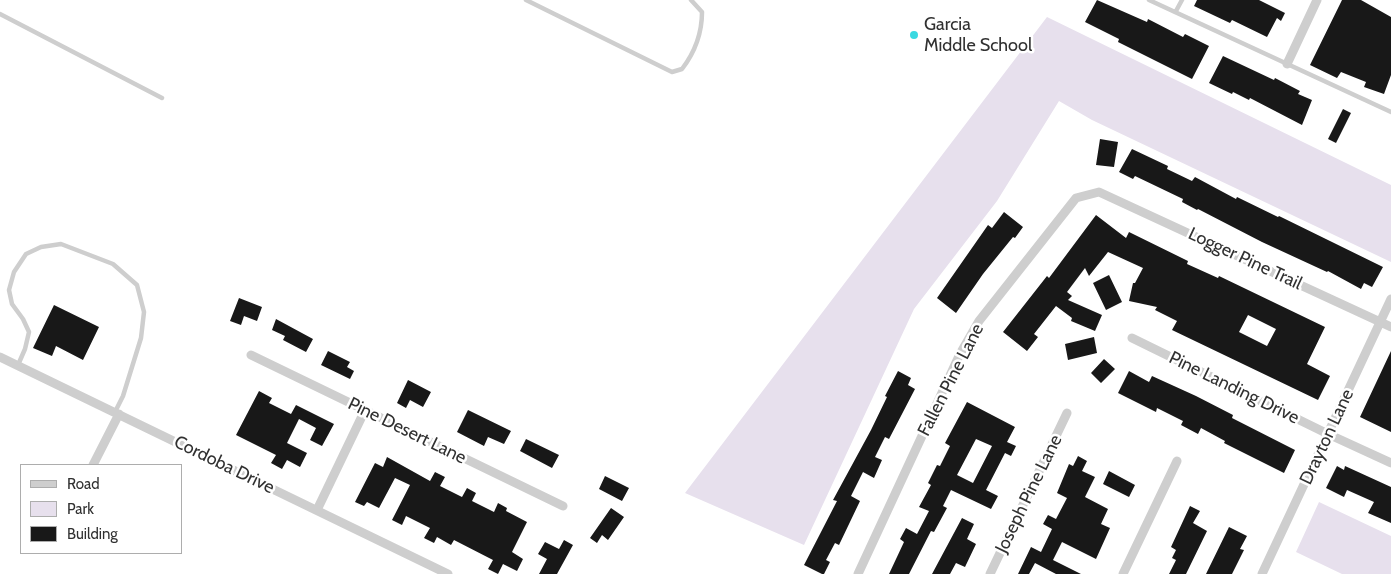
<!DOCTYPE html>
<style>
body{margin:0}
#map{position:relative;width:1391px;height:574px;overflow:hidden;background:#fff;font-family:Cabin,sans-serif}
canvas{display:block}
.legend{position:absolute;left:20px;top:464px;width:162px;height:90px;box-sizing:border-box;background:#fff;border:1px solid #adadad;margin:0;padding:6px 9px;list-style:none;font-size:15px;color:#313131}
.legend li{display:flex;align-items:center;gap:10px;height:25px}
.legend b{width:25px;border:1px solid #adadad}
</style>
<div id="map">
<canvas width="1391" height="574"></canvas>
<ul class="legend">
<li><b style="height:6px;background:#cecece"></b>Road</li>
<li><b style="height:14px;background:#e7e0ed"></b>Park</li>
<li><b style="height:14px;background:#181818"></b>Building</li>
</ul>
</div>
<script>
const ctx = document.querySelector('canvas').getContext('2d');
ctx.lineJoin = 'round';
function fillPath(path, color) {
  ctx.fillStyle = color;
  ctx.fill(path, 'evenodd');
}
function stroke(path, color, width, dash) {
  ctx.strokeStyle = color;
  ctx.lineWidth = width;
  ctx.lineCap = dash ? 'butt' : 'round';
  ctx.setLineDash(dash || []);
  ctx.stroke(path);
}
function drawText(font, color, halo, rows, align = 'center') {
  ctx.font = font + ' Cabin,sans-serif';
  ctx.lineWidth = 5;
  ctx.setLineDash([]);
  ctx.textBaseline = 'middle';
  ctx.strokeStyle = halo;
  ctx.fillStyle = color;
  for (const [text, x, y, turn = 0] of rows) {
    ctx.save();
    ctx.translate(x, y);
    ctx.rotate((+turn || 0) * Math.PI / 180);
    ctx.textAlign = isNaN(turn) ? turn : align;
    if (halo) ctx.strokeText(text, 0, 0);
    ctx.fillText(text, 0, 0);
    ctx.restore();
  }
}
fillPath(new Path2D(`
 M1047,17L1391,185V262L1092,120L1059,101L997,201L914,309L804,545L685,493Z
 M1319,502L1391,536V574H1342L1296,552Z`), '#e7e0ed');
fillPath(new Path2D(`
 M1097,0L1147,22L1148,19L1183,37L1185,34L1209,46L1192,79L1118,42L1119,39L1085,22Z
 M1197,0H1259L1285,13L1281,21L1277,18L1267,37L1232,20L1230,23L1194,6Z
 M1342,0H1361L1391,17V75L1384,94L1364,87L1366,82L1341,72L1337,78L1310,65Z
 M1223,56L1274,80L1275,78L1300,91L1298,94L1312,100L1302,125L1250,98L1249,100L1233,92L1232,94L1209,83Z
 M1343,109L1351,113L1336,143L1328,139Z
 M1100,139L1118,142L1114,167L1096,165Z
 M1132,149L1168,166L1167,169L1192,181L1195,177L1236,199L1237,197L1278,217L1279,216L1383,267L1372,287L1364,283L1361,289L1328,271L1327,272L1262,242L1198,209L1197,210L1182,202L1183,199L1135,176L1133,179L1119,172Z
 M1004,212L1023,227L1015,238L1013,237L983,274L956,313L937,298L988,225L992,228Z
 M1096,215L1126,238L1129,232L1188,261L1187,264L1218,278L1219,276L1325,327L1307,364L1330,376L1318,400L1172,330L1177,321L1155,310L1157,307L1129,301L1133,283H1135L1143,268L1108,252L1089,276L1085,268L1067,292L1072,296L1068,300L1102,315L1095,331L1071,321L1072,318L1056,306L1034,334L1038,337L1027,351L1003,332L1047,276L1049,278ZM1248,315L1276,329L1267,346L1239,332Z
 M1109,275L1122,302L1106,310L1093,283Z
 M239,298L262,307L257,321L244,316L241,325L230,321Z
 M54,305L99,327L83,360L56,346L52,356L33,348Z
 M276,319L313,339L306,352L283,340L285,336L272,330Z
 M1094,337L1097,353L1068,360L1065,344Z
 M328,351L350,362L347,367L354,371L350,379L321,365Z
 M1391,351V432L1360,417Z
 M1104,359L1115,369L1101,383L1091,373Z
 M898,371L911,378L908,385L915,389L889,439L885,437L875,457L882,460L874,478L863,472L851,496L860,501L839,545L835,543L826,560L830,562L824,574H822L804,565L837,501L833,500L871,430L887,397L885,396Z
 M1129,371L1149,382L1152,376L1196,396L1233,415L1232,418L1295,450L1284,473L1224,443L1225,441L1201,428L1198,434L1181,425L1183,421L1157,408L1156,412L1118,393Z
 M408,380L431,392L423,407L410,400L406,408L397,403Z
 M259,391L272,398L269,403L291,414L296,405L334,424L322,446L310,440L316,428L299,419L287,443L307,453L300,467L287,460L282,469L271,463L276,455L236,435Z
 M967,402L1015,427L1007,442L1016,446L1011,456L1005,453L986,490L998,496L991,509L951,490L943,506L947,508L934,532L931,531L909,574H889L904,542L900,539L906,528L917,534L929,511L919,507L931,485L928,483L937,465L940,466L950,446L945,443ZM976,439L992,446L973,483L957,475Z
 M468,410L511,431L504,444L488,437L484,446L457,432Z
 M526,439L559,455L552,468L520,451Z
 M1078,456L1087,461L1082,471L1095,477L1085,497L1108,509L1101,524L1110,528L1096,559L1062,542L1053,560L1081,574H1056L1035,563L1029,574H1018L1031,547L1041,552L1052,529L1043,524L1048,515L1056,519L1067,498L1057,493L1069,464L1073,466Z
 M387,457L430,481L435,472L445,477L440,486L462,497L467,488L476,493L472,501L494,512L498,503L507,508L506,511L527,522L512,552L523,559L517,571L503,564L498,574L488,569L493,560L454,540L451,545L437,537L434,543L424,538L430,528L406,516L402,525L392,520L410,485L395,478L379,508L367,502L364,506L355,502L375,463L383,467Z
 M1337,466L1344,470L1345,466L1391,487V523L1368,513L1374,502L1347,490L1344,497L1326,488Z
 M1109,471L1135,485L1129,497L1103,484Z
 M605,476L629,488L622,501L599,489Z
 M1190,506L1200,511L1193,523L1207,531L1186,574H1169L1176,560L1172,558L1176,550L1171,547Z
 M611,508L624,517L608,540L602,535L597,543L590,538Z
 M962,518L974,524L967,539L976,544L965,567L956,563L950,574H932Z
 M1229,527L1247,536L1240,549L1244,550L1232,574H1206Z
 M564,540L573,545L557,574H539L547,559L538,554L545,542L559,549Z`), '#181818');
stroke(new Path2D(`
 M526,0L672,72L682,69C695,52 702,34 702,12L691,0
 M1149,0L1391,112
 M1176,11L1182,0
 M0,14L162,98
 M18,365L25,349L29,332L23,319L12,304L9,290L14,272L26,254L41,247L61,244L113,264L137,285L144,312L141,338L123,396L115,412`), '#cecece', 4.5);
stroke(new Path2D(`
 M1287,64L1317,0
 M1132,338L1328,434L1391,463
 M251,355L563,506
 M0,357L448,574
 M93,465L119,414
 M317,510L365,410
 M858,574L960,354L979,321L1076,198L1099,192L1391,327
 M990,574L1067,413
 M1123,574L1177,461
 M1262,574L1391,299`), '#cecece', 9);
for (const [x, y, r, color] of [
 [914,35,5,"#3ad9e1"]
]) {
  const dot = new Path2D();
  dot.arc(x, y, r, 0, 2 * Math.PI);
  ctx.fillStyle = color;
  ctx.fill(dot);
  stroke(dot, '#fff', 2);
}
drawText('18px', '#313131', '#fff', [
 ["Garcia",924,25],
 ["Middle School",924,46]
], 'left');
drawText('18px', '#313131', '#fff', [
 ["Logger Pine Trail",1245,259,25],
 ["Fallen Pine Lane",951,380,-63],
 ["Pine Landing Drive",1234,388,26],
 ["Pine Desert Lane",407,431,26],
 ["Drayton Lane",1327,437,-65],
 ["Cordoba Drive",224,465,26],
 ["Joseph Pine Lane",1029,494,-64]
]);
</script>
